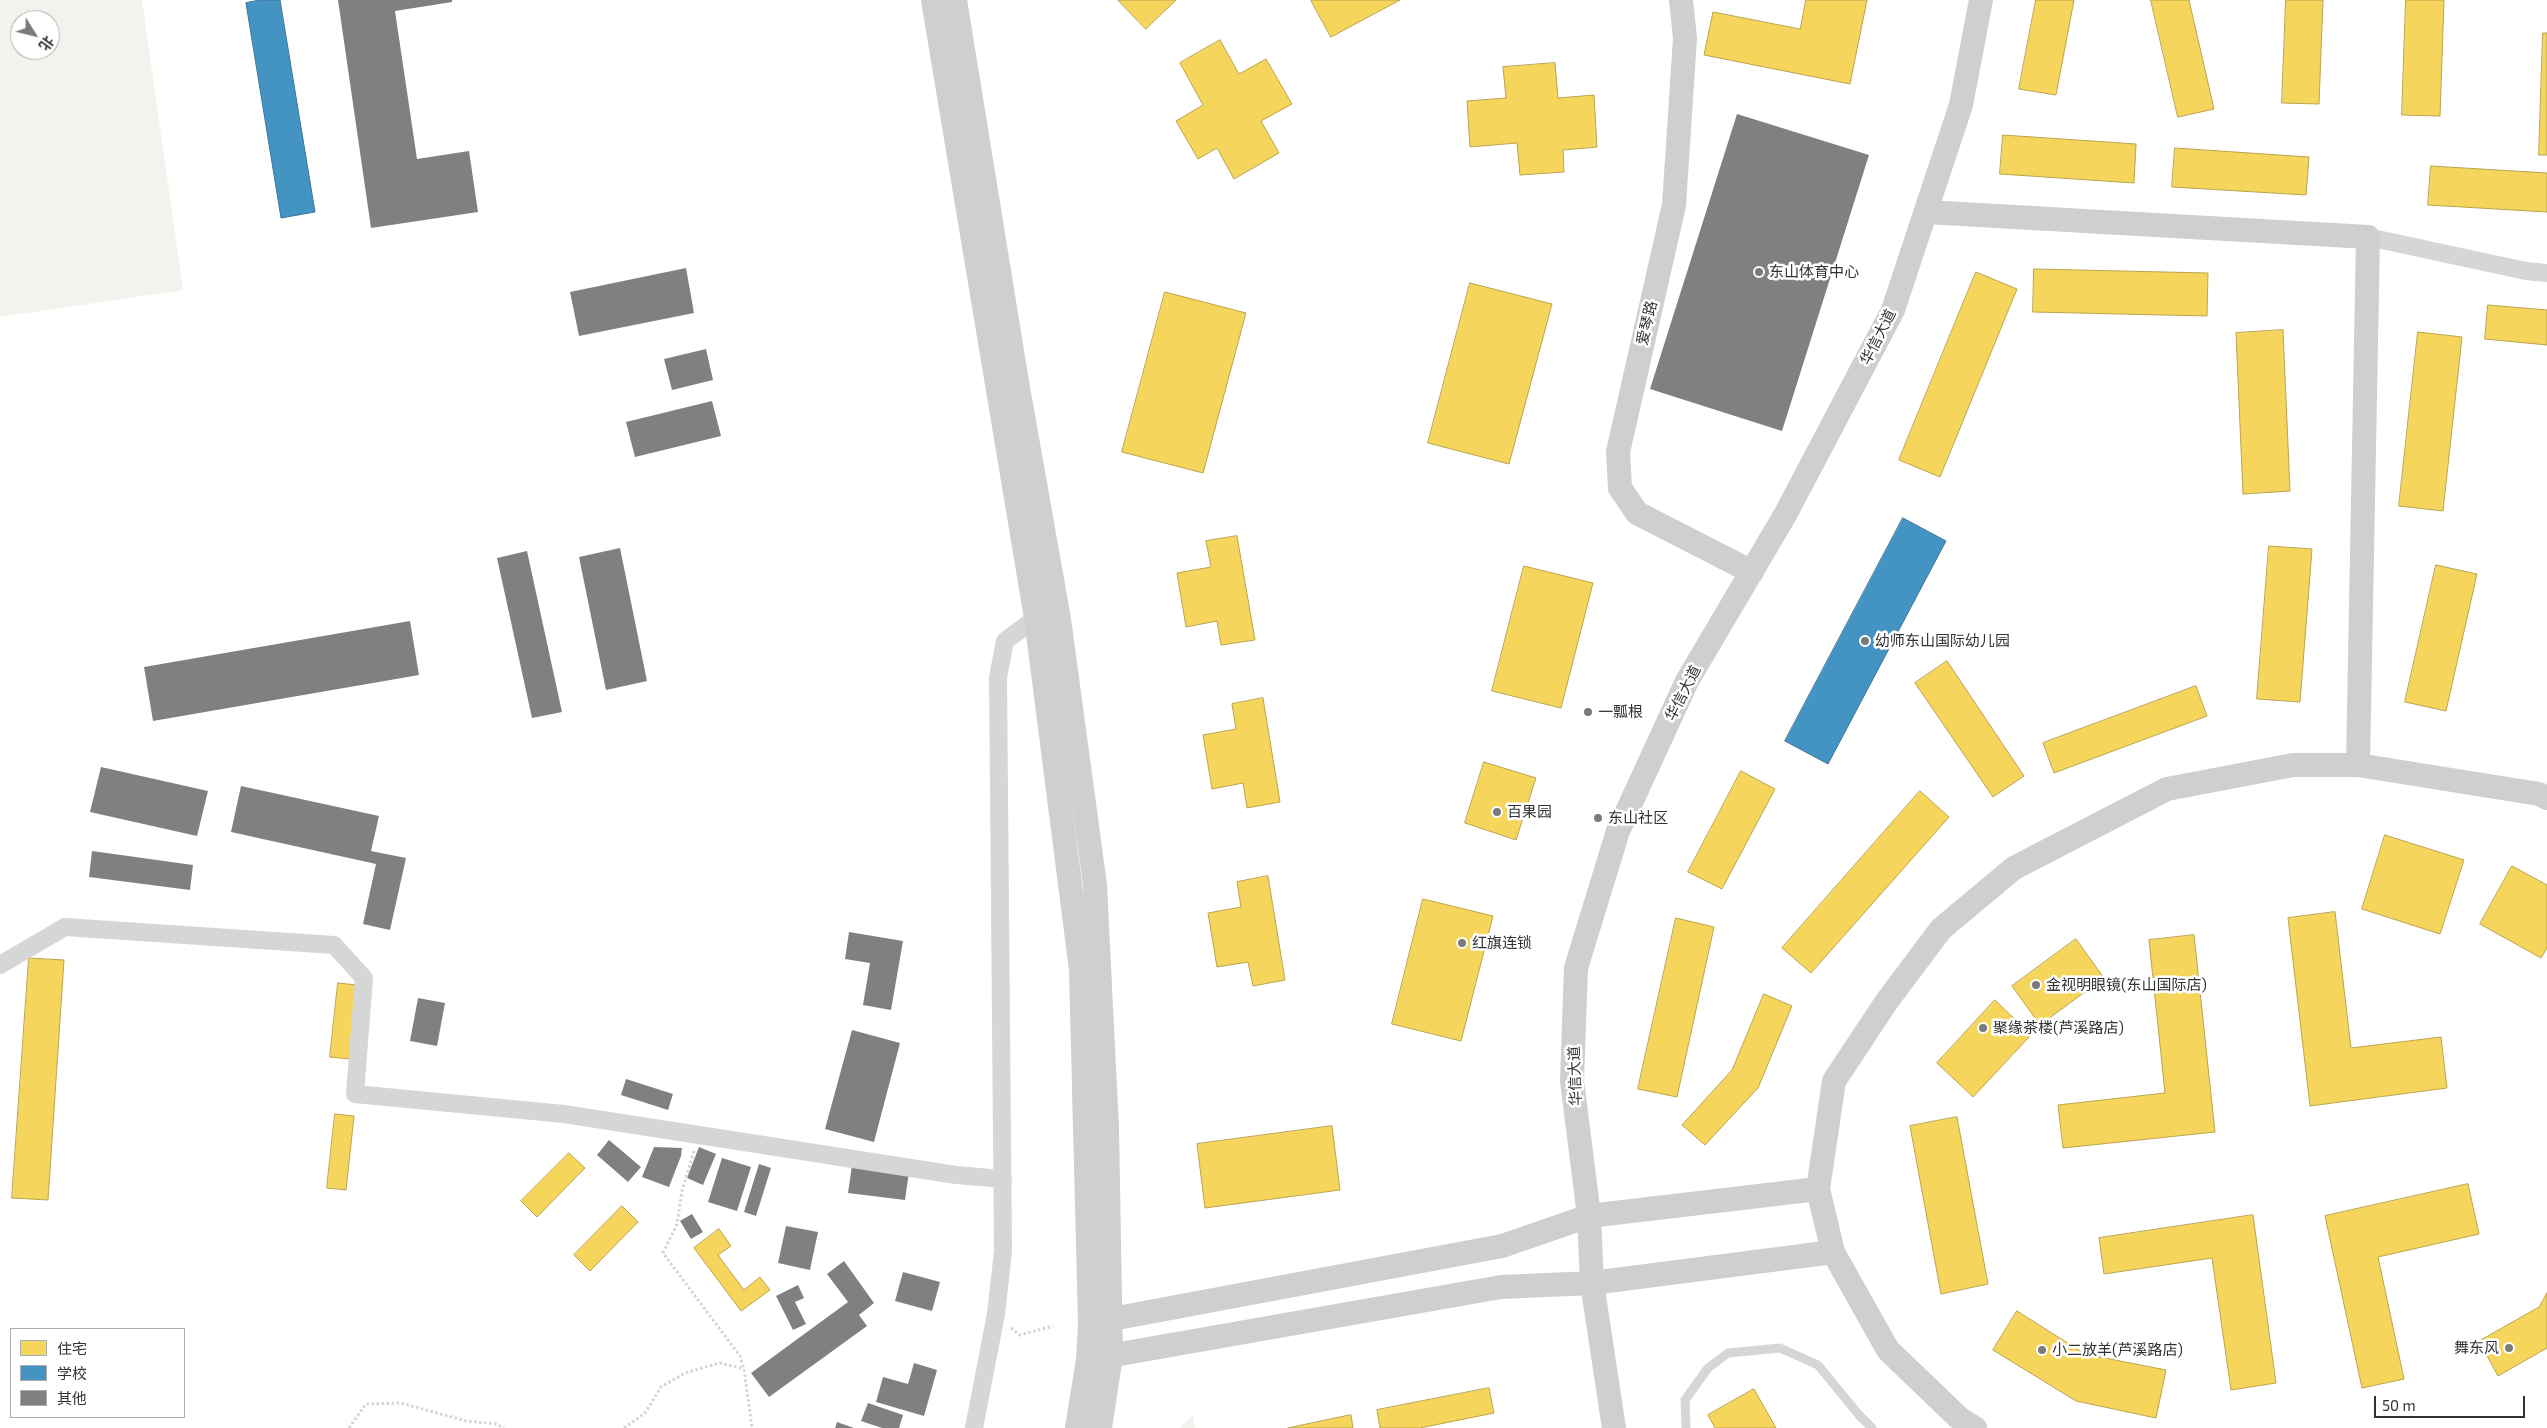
<!DOCTYPE html>
<meta charset="utf-8">
<style>
body{margin:0}
#map{position:relative;width:2547px;height:1428px;overflow:hidden;background:#fff;font-family:"Exo 2","Noto Sans SC",sans-serif}
canvas{display:block}
.legend{position:absolute;left:10px;top:1328px;width:175px;height:90px;box-sizing:border-box;background:#fff;border:1px solid #adadad;margin:0;padding:6px 9px;list-style:none;font-size:15px;color:#323232}
.legend li{display:flex;align-items:center;gap:10px;height:25px}
.legend b{width:25px;border:1px solid #adadad}
.north{position:absolute;left:10px;top:10px;width:50px;height:50px;box-sizing:border-box;background:#fff;border:1px solid #adadad;border-radius:50%;rotate:126deg;font-size:14px;font-weight:700;line-height:20px;text-align:center;color:#323232}
.north::after{content:'';display:block;margin:auto;width:18px;height:22px;background:#7a7a7a;clip-path:polygon(50% 0,100% 100%,50% 72%,0 100%)}
.scale{position:absolute;left:2374px;top:1396px;width:151px;height:22px;box-sizing:border-box;border:2px solid #323232;border-top:0;padding-left:6px;font-size:15px;line-height:18px;white-space:nowrap;color:#323232;-webkit-text-stroke:4px #fff;paint-order:stroke}
</style>
<div id="map">
<canvas width="2547" height="1428"></canvas>
<ul class="legend">
<li><b style="height:14px;background:#f6d55c"></b>住宅</li>
<li><b style="height:14px;background:#4393c3"></b>学校</li>
<li><b style="height:14px;background:#808080"></b>其他</li>
</ul>
<div class="north">北</div>
<div class="scale">50 m</div>
</div>
<script>
const ctx = document.querySelector('canvas').getContext('2d');
ctx.lineJoin = 'round';
function fillPath(path, color) {
  ctx.fillStyle = color;
  ctx.fill(path, 'evenodd');
}
function stroke(path, color, width, dash) {
  ctx.strokeStyle = color;
  ctx.lineWidth = width;
  ctx.lineCap = dash ? 'butt' : 'round';
  ctx.setLineDash(dash || []);
  ctx.stroke(path);
}
function drawText(font, color, halo, rows, align = 'center') {
  ctx.font = font + ' "Exo 2","Noto Sans SC",sans-serif';
  ctx.lineWidth = 5;
  ctx.setLineDash([]);
  ctx.textBaseline = 'middle';
  ctx.strokeStyle = halo;
  ctx.fillStyle = color;
  for (const [text, x, y, turn = 0] of rows) {
    ctx.save();
    ctx.translate(x, y);
    ctx.rotate((+turn || 0) * Math.PI / 180);
    ctx.textAlign = isNaN(turn) ? turn : align;
    if (halo) ctx.strokeText(text, 0, 0);
    ctx.fillText(text, 0, 0);
    ctx.restore();
  }
}
fillPath(new Path2D(`
 M0,0H142L183,290L0,317ZM20,20H50V50H20Z
 M1193,1416L1195,1428H1179Z`), '#f0f4ed');
const homes = new Path2D(`
 M1118,0H1176L1146,29Z
 M1311,0H1400L1331,37Z
 M1806,0H1867L1850,84L1704,55L1713,12L1800,29Z
 M2036,0H2074L2056,95L2019,89Z
 M2151,0H2189L2214,109L2178,117Z
 M2286,0H2323L2319,104L2282,103Z
 M2406,0H2444L2440,116L2402,115Z
 M2543,33H2547V155H2539Z
 M1220,40L1239,74L1266,59L1292,104L1261,121L1279,153L1234,179L1217,148L1198,159L1176,121L1203,105L1180,63Z
 M1555,63L1558,98L1594,95L1597,147L1563,150L1564,172L1520,175L1517,143L1470,147L1467,101L1506,98L1503,67Z
 M2003,135L2136,144L2134,183L2000,174Z
 M2175,148L2309,157L2306,195L2172,187Z
 M2431,166L2547,173V212L2428,205Z
 M2034,269L2208,273L2207,316L2033,312Z
 M1976,272L2017,289L1940,477L1899,460Z
 M1470,283L1552,304L1509,464L1428,443Z
 M1165,292L1246,313L1203,473L1122,452Z
 M2488,305L2547,310V345L2485,339Z
 M2283,330L2290,491L2243,494L2236,333Z
 M2418,332L2462,337L2443,511L2399,506Z
 M1237,536L1255,640L1221,645L1217,621L1186,627L1177,573L1211,567L1206,541Z
 M2269,546L2312,549L2300,702L2257,699Z
 M2436,565L2477,574L2446,711L2405,702Z
 M1524,566L1593,583L1561,708L1492,691Z
 M1947,661L2024,776L1993,797L1915,683Z
 M2196,686L2207,716L2054,773L2043,743Z
 M1263,698L1280,802L1247,808L1243,783L1212,789L1203,735L1236,729L1232,704Z
 M1484,762L1536,778L1516,840L1465,823Z
 M1741,771L1775,789L1722,889L1688,872Z
 M1920,791L1949,817L1811,973L1782,948Z
 M2385,835L2464,860L2440,934L2362,909Z
 M2512,866L2547,885V948L2541,958L2480,924Z
 M1268,876L1285,980L1253,986L1248,962L1217,967L1208,913L1241,907L1237,882Z
 M1423,899L1493,916L1461,1041L1392,1024Z
 M2335,912L2351,1048L2441,1037L2447,1088L2310,1106L2288,918Z
 M1676,918L1714,927L1677,1097L1638,1089Z
 M2194,935L2215,1132L2063,1148L2058,1105L2165,1093L2149,940Z
 M2076,939L2104,978L2040,1025L2012,986Z
 M29,958L64,960L48,1200L12,1198Z
 M338,983L357,985L349,1059L330,1057Z
 M1764,994L1792,1006L1758,1088L1705,1145L1682,1125L1732,1070Z
 M1995,1000L2031,1035L1973,1097L1937,1063Z
 M335,1114L354,1116L346,1190L327,1188Z
 M1957,1117L1988,1284L1941,1294L1910,1126Z
 M1332,1126L1340,1190L1205,1208L1197,1144Z
 M569,1153L585,1168L537,1217L521,1201Z
 M2468,1184L2479,1234L2378,1257L2404,1379L2362,1388L2325,1216Z
 M622,1206L638,1222L590,1271L574,1255Z
 M2253,1215L2276,1383L2231,1390L2212,1258L2104,1274L2099,1238Z
 M719,1229L731,1246L718,1255L744,1290L760,1277L770,1290L741,1311L694,1248Z
 M2547,1293V1348L2498,1376L2479,1341L2539,1307Z
 M2017,1311L2085,1354L2166,1370L2156,1418L2076,1401L1993,1350Z
 M1489,1388L1494,1413L1420,1428H1380L1377,1410Z
 M1754,1389L1776,1428H1715L1708,1415Z
 M1351,1415L1353,1428H1288Z`);
fillPath(homes, '#f6d55c');
stroke(homes, '#bba44f', 1);
const schools = new Path2D(`
 M260,0H280L315,212L281,218L246,3Z
 M1903,518L1946,541L1828,764L1785,741Z`);
fillPath(schools, '#4393c3');
stroke(schools, '#3e7698', 1);
fillPath(new Path2D(`
 M338,0H452V2L395,11L417,159L469,151L478,212L371,228Z
 M1737,114L1869,155L1782,431L1650,389Z
 M686,268L694,313L579,336L570,292Z
 M706,349L713,380L672,390L664,359Z
 M712,401L721,436L635,457L626,422Z
 M620,548L647,681L606,690L579,557Z
 M527,551L562,712L532,718L497,558Z
 M410,621L419,675L153,721L144,667Z
 M101,767L208,791L197,836L90,812Z
 M241,786L379,816L371,851L406,858L390,930L363,924L376,864L231,832Z
 M92,851L193,865L190,890L89,877Z
 M849,932L903,941L891,1010L863,1005L870,963L845,959Z
 M418,998L445,1003L437,1046L410,1041Z
 M852,1030L900,1043L874,1142L825,1129Z
 M626,1079L673,1094L668,1110L621,1095Z
 M609,1140L641,1167L628,1182L597,1155Z
 M654,1147L682,1148L681,1156L669,1187L642,1177Z
 M699,1147L716,1154L703,1185L687,1178Z
 M722,1158L751,1167L737,1211L708,1202Z
 M759,1164L771,1168L756,1216L744,1212Z
 M852,1165L909,1172L905,1200L848,1193Z
 M692,1214L703,1232L691,1239L680,1221Z
 M786,1226L818,1232L810,1270L778,1263Z
 M844,1261L874,1303L859,1315L867,1326L769,1397L751,1373L848,1302L827,1274Z
 M903,1272L940,1282L932,1311L895,1301Z
 M798,1285L804,1298L795,1302L806,1324L793,1330L776,1296Z
 M914,1363L937,1370L924,1416L876,1402L883,1377L908,1384Z
 M868,1403L903,1415L899,1428H882L861,1421Z
 M837,1422L854,1428H835Z`), '#808080');
stroke(new Path2D(`
 M694,1151L682,1191L677,1224L663,1253L740,1356L744,1369L752,1428
 M1011,1328L1020,1335L1053,1326
 M349,1428L366,1404L401,1403L466,1421L496,1424L504,1428
 M624,1428L645,1413L661,1387L685,1373L720,1363L744,1369`), '#d5d5d5', 3, [2.5, 2.5]);
stroke(new Path2D(`
 M1686,1428L1685,1400L1708,1368L1728,1353L1780,1348L1818,1365L1859,1415L1872,1428`), '#d6d6d6', 9);
stroke(new Path2D(`
 M2368,237L2526,271L2547,273
 M0,965L65,927L334,945L364,978L355,1094L564,1114L956,1175L1003,1179
 M974,1428L996,1314L1003,1251L998,677L1005,641L1036,618`), '#d6d6d6', 18);
stroke(new Path2D(`
 M933,0L1036,618L1081,970L1090,1324L1088,1360L1077,1428
 M955,0L1017,382L1059,619L1095,885L1107,1128L1111,1356L1100,1428
 M1681,0L1685,38L1674,205L1618,452L1620,488L1637,513L1752,572
 M1926,212L2368,237L2358,765
 M1096,1322L1502,1246L1589,1216L1818,1189
 M1097,1358L1501,1287L1592,1283L1833,1252
 M1614,1428L1592,1283L1589,1216L1572,1081L1576,968L1618,831L1687,681L1785,515L1893,310L1961,105L1981,0
 M1975,1428L1960,1419L1888,1350L1833,1252L1818,1189L1834,1081L1887,1001L1941,929L2014,868L2167,789L2293,765H2358L2539,794L2547,798`), '#cfcfcf', 24);
for (const [x, y, r, color] of [
 [1759,272,5,"#7a7a7a"],
 [1865,641,5,"#7a7a7a"],
 [1588,712,5,"#7a7a7a"],
 [1497,812,5,"#7a7a7a"],
 [1598,818,5,"#7a7a7a"],
 [1462,943,5,"#7a7a7a"],
 [2036,985,5,"#7a7a7a"],
 [1983,1028,5,"#7a7a7a"],
 [2509,1348,5,"#7a7a7a"],
 [2042,1350,5,"#7a7a7a"]
]) {
  const dot = new Path2D();
  dot.arc(x, y, r, 0, 2 * Math.PI);
  ctx.fillStyle = color;
  ctx.fill(dot);
  stroke(dot, '#fff', 2);
}
drawText('15px', '#323232', '#fff', [
 ["东山体育中心",1769,272],
 ["幼师东山国际幼儿园",1875,641],
 ["一瓢根",1598,712],
 ["百果园",1507,812],
 ["东山社区",1608,818],
 ["红旗连锁",1472,943],
 ["金视明眼镜(东山国际店)",2046,985],
 ["聚缘茶楼(芦溪路店)",1993,1028],
 ["舞东风",2499,1348,"right"],
 ["小二放羊(芦溪路店)",2052,1350]
], 'left');
drawText('15px', '#323232', '#fff', [
 ["爱琴路",1647,323,-77],
 ["华信大道",1878,337,-63],
 ["华信大道",1683,693,-63],
 ["华信大道",1575,1076,-92]
]);
</script>
